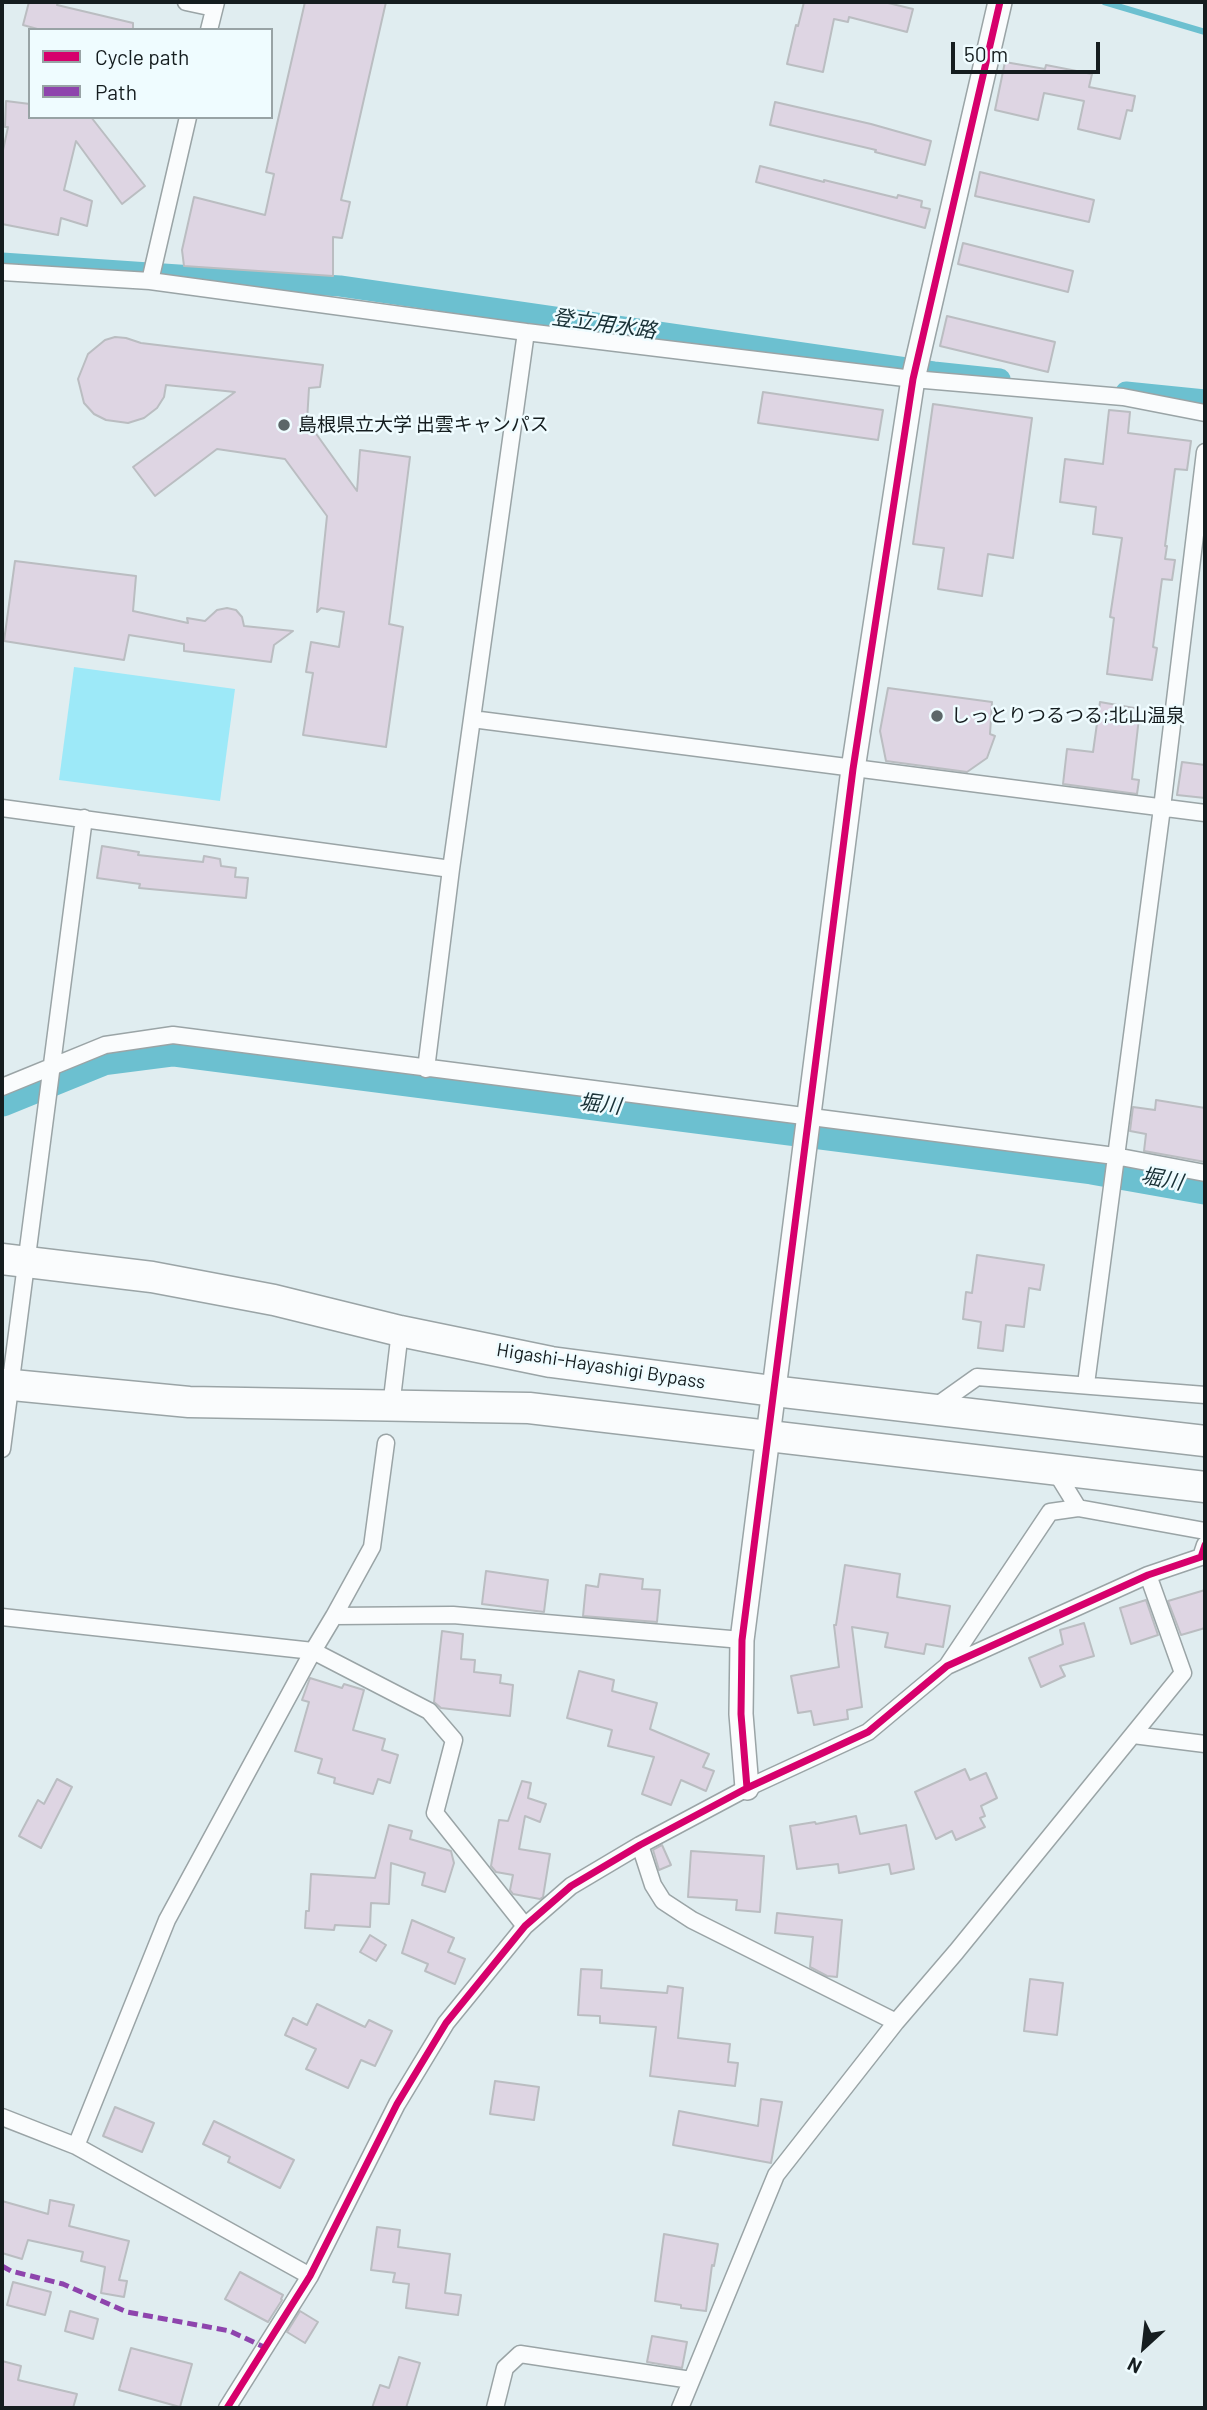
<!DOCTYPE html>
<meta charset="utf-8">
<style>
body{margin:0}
#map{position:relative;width:1207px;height:2410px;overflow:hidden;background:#e0edf0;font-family:Barlow,sans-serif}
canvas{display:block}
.frame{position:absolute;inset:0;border:4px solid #151d1f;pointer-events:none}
.legend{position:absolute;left:28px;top:28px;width:245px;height:91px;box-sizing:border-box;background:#effcff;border:2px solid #98a3a5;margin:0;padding:9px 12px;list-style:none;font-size:21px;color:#151d1f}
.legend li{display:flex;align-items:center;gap:14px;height:35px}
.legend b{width:35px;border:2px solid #98a3a5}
.north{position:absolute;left:1109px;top:2312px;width:70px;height:70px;-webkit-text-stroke:5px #effcff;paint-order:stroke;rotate:207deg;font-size:19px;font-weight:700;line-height:28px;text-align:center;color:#151d1f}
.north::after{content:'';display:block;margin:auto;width:24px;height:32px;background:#151d1f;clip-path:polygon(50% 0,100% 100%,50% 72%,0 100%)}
.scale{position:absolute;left:951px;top:42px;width:149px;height:32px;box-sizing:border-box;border:4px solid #151d1f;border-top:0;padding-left:9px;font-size:21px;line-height:24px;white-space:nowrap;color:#151d1f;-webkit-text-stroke:5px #effcff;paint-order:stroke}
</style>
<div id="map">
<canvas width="1207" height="2410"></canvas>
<div class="frame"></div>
<ul class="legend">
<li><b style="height:9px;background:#d6006c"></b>Cycle path</li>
<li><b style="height:9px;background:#8e44ad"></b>Path</li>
</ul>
<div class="north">N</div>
<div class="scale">50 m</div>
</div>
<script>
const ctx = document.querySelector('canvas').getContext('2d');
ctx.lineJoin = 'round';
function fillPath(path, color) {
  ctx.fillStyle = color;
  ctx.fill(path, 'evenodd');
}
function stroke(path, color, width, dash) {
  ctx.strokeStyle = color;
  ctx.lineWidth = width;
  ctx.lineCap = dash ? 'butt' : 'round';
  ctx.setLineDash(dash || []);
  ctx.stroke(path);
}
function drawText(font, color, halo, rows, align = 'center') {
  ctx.font = font + ' Barlow,"Noto Sans JP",sans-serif';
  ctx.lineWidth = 5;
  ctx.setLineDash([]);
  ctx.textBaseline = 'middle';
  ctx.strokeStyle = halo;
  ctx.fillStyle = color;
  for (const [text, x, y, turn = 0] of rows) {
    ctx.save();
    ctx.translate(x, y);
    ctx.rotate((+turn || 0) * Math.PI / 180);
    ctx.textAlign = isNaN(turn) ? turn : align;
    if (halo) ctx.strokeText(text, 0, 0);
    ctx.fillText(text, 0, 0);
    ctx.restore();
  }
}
fillPath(new Path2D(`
 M74,667L235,689L220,801L59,780Z`), '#9de9f8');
stroke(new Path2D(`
 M1104,2L1205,32`), '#6cc0d0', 6);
stroke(new Path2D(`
 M2,263L340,286L934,372L1000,379
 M1126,392L1205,400`), '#6cc0d0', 21);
stroke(new Path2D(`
 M2,1099L103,1058L173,1049L1092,1167L1205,1187`), '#6cc0d0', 35);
const building = new Path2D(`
 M29,2H58L57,5L133,23V30H41L23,25Z
 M305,2H386L341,200L350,202L342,238L333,237V276L184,266L182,250L194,197L265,215L274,174L266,172Z
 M804,2H884L913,9L907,32L849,17L848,22L834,19L823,72L787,64L796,25L798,26Z
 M1005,62L1045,69L1046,65L1092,74L1089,87L1135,96L1132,111L1127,110L1120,139L1078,129L1084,101L1044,93L1038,120L995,110Z
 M6,101L30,104V117H91L145,186L122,204L76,141L64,190L92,201L87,226L61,218L58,235L2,224V155L8,127H5Z
 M775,102L871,124L931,141L925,165L875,152L876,150L770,125Z
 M760,166L824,182V180L897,198L898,195L922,201L921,207L930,209L925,228L756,182Z
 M980,172L1094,200L1089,222L975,196Z
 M963,243L1073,271L1068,292L958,264Z
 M947,316L1055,342L1048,372L940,346Z
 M115,337L126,338L141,343L323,365L320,387L309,388L307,421L357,491L360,450L410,457L389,624L403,627L386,747L303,735L313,673L306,672L311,642L339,647L344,612L321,608L317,612L327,516L285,459L217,449L155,496L133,467L235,392L166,385L164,397L157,408L144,418L128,423L106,420L94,414L84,403L78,379L88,354L105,340Z
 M763,392L883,410L878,440L758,423Z
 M933,404L1032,418L1013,558L988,554L982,596L938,589L944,548L913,544Z
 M1109,410L1130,412L1128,433L1191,441L1187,470L1175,469L1165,546H1167L1165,559L1175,560L1172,580L1162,579L1153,647L1157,648L1152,680L1107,674L1114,618L1110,617L1122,538L1093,534L1096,507L1060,502L1065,459L1103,464Z
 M15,561L136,576L133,611L188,623L187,618L205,621L217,610L227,608L236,610L242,617L244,626L293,631L274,645L271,662L184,651V644L129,635L124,660L4,641Z
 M888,688L992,702L990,734L995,736L987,758L967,772L886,761L880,731Z
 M1100,702L1140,709L1132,779L1139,780L1137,794L1063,784L1067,749L1093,752Z
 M1182,762L1205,765V798L1177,795Z
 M102,846L139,852L138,855L203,862L204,856L220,859L221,866L236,868L235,877L248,878L246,898L139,888L140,884L97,878Z
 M1156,1100L1205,1108V1162L1144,1151L1146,1134L1130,1131L1133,1107L1155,1110Z
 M977,1255L1044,1265L1040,1290L1029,1288L1024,1327L1006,1325L1003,1351L978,1348L981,1322L963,1319L966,1292L972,1293Z
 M845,1565L900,1574L897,1597L950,1606L943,1647L926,1644L924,1654L885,1647L888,1633L852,1627L862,1707L847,1710L848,1719L814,1725L811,1711L798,1713L791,1676L839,1667L834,1625H836Z
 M486,1571L548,1580L544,1612L482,1604Z
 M600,1574L643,1579L642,1589L660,1590L657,1622L583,1616L586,1585L598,1587Z
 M1205,1590V1628L1181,1635L1168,1601Z
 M1146,1600L1158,1635L1131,1644L1120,1608Z
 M1084,1623L1094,1656L1060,1666L1065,1676L1041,1687L1029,1658L1063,1644L1060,1630Z
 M442,1631L463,1634L461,1659L475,1660L474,1672L501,1675L500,1683L513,1685L510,1716L441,1708L434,1702Z
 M579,1671L614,1680L612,1691L657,1703L650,1729L709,1754L703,1767L714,1771L706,1791L681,1780L671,1805L642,1794L654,1757L608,1746L612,1730L567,1718Z
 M310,1678L342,1688L344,1684L364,1690L353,1730L385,1739L382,1750L398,1755L390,1783L378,1779L373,1794L334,1783L335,1778L318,1773L322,1759L295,1751L309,1702L302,1700Z
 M965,1769L970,1780L986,1773L997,1798L981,1806L985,1816L980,1818L985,1827L956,1840L952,1831L936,1839L915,1792Z
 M57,1779L72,1787L41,1848L19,1836L38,1800L44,1804Z
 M522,1781L531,1783L528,1798L546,1804L540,1822L525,1816L519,1849L550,1854L543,1897L540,1899L513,1894L510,1890L513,1875L496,1872L491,1866L499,1820L508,1821Z
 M856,1816L860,1834L906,1825L914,1869L891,1874L889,1864L839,1873L838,1864L797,1869L790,1826L815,1822L816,1824Z
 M389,1825L412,1831L410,1839L451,1851L454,1863L445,1892L422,1885L425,1873L391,1863L389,1904L371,1903L370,1927L335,1925L334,1930L305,1928L306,1911H309L311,1874L375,1878Z
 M662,1845L671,1865L659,1870L653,1850Z
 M691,1851L764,1856L760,1912L736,1910L737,1900L688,1897Z
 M777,1913L842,1920L837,1977L827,1976L810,1967L813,1937L775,1933Z
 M412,1920L454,1938L448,1952L465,1959L455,1984L425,1971L428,1964L402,1953Z
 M370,1935L386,1945L376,1961L360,1952Z
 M581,1969L602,1970L601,1988L667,1993L668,1986L683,1988L678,2038L730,2044L728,2062L738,2063L735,2086L650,2076L656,2027L600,2023V2016L578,2015Z
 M1030,1979L1063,1983L1057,2035L1024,2031Z
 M317,2004L365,2027L369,2020L392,2031L375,2066L361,2060L348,2088L306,2069L316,2049L285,2035L293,2018L307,2025Z
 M495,2081L539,2087L534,2120L490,2114Z
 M761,2099L782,2102L771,2163L673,2145L679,2111L758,2126Z
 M115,2107L154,2123L142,2152L103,2136Z
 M214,2121L294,2160L280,2188L228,2162L230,2157L203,2144Z
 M50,2200L74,2205L69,2226L129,2241L119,2280L127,2281L124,2297L101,2293L105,2267L81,2261L83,2252L28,2240L22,2259L2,2253V2201L48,2214Z
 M377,2227L400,2230L398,2247L450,2254L445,2293L461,2295L458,2315L406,2308L409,2284L393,2282L395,2273L371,2270Z
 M664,2234L718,2244L714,2266L712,2265L706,2311L681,2308V2305L655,2301Z
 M240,2272L283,2295L281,2299L282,2300L268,2322L225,2299Z
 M13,2282L51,2292L45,2315L7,2305Z
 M70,2311L98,2319L93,2339L65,2331Z
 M300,2311L318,2322L305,2343L287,2332Z
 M652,2336L687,2342L682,2368L647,2362Z
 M131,2348L192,2364L180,2407L119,2390Z
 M399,2357L420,2363L406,2408H372L380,2385L389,2388Z
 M2,2361L21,2366L18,2380L77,2394L73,2408H2Z`);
fillPath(building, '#ded5e3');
stroke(building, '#babdc1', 2);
const street = new Path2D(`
 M186,2L214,8
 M209,30L216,2
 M2,272L150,281L526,332L913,379L1123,397L1205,413
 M150,281L188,117
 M472,719L1205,813
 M2,808L451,869
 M426,1069L451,869L526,332
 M2,1087L105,1045L173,1035L1115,1156L1205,1173
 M1086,1384L1162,808L1205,452
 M391,1407L400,1331
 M932,1409L977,1377L1205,1395
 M2,1449L84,818
 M1054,1469L1078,1508L1205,1531
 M334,1616L372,1547L386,1443
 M2,1617L313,1651L334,1616L453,1615L742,1640
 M947,1666L1050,1512L1078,1508
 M1133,1735L1205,1744
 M640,1845L653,1885L663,1901L692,1920L896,2022
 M2,2117L76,2146L310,2276
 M76,2146L167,1920L313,1651L429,1711L454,1740L435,1813L525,1926
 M227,2408L310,2276L397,2104L446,2023L525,1926L571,1886L640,1845L747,1788L868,1732L947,1666L1148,1575L1201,1557L1205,1545
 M495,2408L505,2368L520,2354L691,2380
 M680,2408L776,2175L896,2022L956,1952L1183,1673L1148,1575`);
const secondary = new Path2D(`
 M747,1788L741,1714L742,1640L853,769L913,379L1000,2`);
const highway = new Path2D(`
 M2,1259L152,1277L274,1300L400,1331L551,1362L773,1391L1205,1441
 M2,1384L189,1402L529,1408L1205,1487`);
stroke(street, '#9aa4a6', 19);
stroke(secondary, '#9aa4a6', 26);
stroke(highway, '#9aa4a6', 33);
stroke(street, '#fafcfd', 16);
stroke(secondary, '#fafcfd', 23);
stroke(highway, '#fafcfd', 30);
stroke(new Path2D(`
 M2,2266L11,2271L63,2284L127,2312L230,2331L264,2347`), '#8e44ad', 5, [10, 5]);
stroke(new Path2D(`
 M747,1788L741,1714L742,1640L853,769L913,379L1000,2
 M227,2408L310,2276L397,2104L446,2023L525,1926L571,1886L640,1845L747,1788L868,1732L947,1666L1148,1575L1201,1557L1205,1545`), '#d6006c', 7);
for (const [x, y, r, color] of [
 [284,425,7,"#5c6668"],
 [937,716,7,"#5c6668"]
]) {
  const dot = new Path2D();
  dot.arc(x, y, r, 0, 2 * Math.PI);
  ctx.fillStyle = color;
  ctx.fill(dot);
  stroke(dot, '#effcff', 2.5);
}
drawText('19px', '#151d1f', '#effcff', [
 ["島根県立大学 出雲キャンパス",298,425],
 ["しっとりつるつる;北山温泉",951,716]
], 'left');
drawText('19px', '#151d1f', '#effcff', [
 ["Higashi-Hayashigi Bypass",601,1366,9]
]);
drawText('italic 21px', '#193136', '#effcff', [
 ["登立用水路",604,324,8],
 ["堀川",600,1104,7],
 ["堀川",1162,1179,10]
]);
</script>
